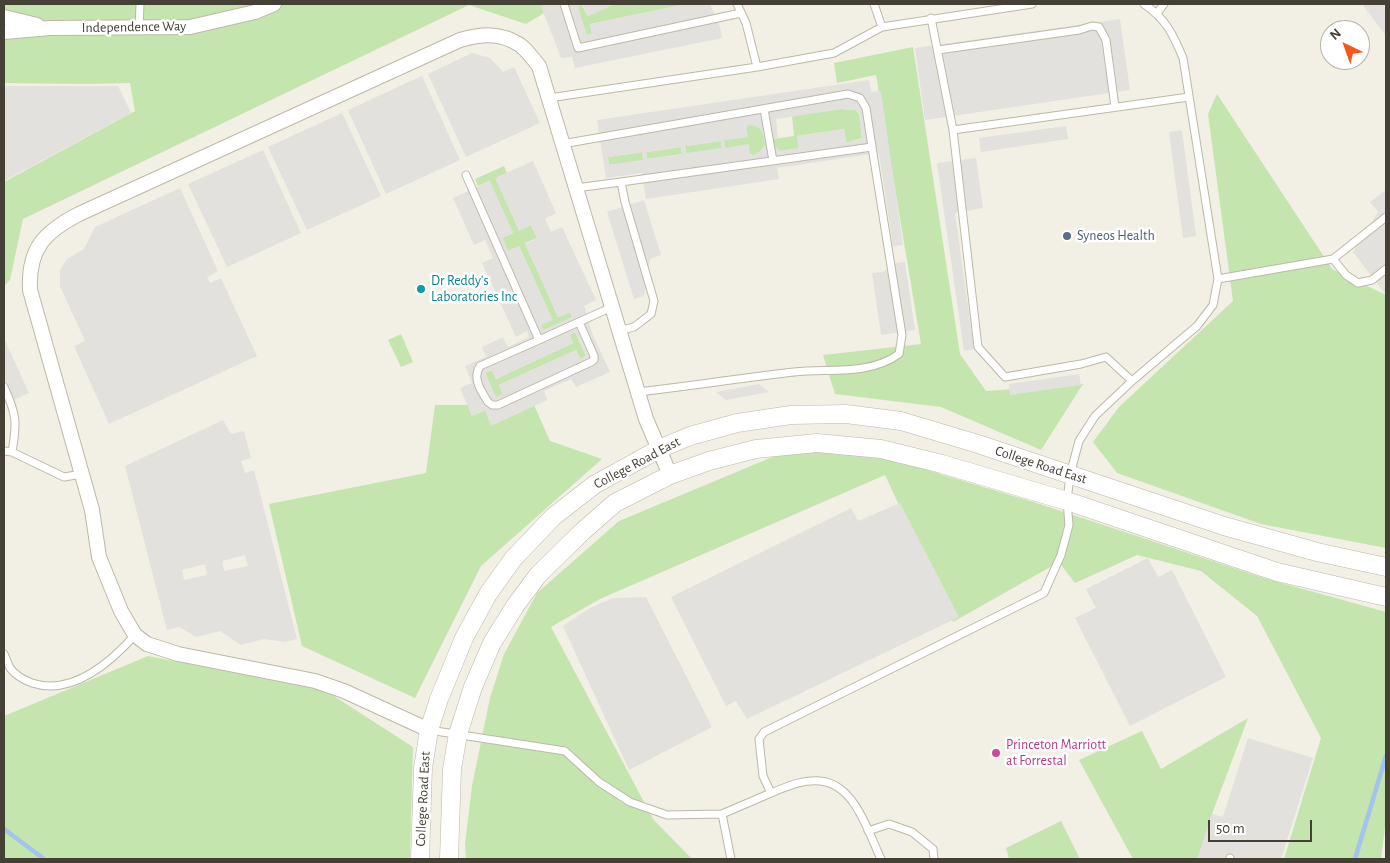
<!DOCTYPE html>
<style>
body{margin:0}
#map{position:relative;width:1390px;height:863px;overflow:hidden;background:#f2efe5;font-family:"Alegreya Sans",sans-serif}
canvas{display:block}
.frame{position:absolute;inset:0;border:5px solid #444035;pointer-events:none}
.north{position:absolute;left:1320px;top:20px;width:50px;height:50px;box-sizing:border-box;background:#fff;border:1px solid #b4b3ae;border-radius:50%;rotate:318deg;font-size:14px;font-weight:700;line-height:20px;text-align:center;color:#444035}
.north::after{content:'';display:block;margin:auto;width:18px;height:22px;background:#f3581a;clip-path:polygon(50% 0,100% 100%,50% 72%,0 100%)}
.scale{position:absolute;left:1208px;top:820px;width:104px;height:22px;box-sizing:border-box;border:2px solid #444035;border-top:0;padding-left:6px;font-size:15px;line-height:18px;white-space:nowrap;color:#444035;-webkit-text-stroke:4px #fff;paint-order:stroke}
</style>
<div id="map">
<canvas width="1390" height="863"></canvas>
<div class="frame"></div>
<div class="north">N</div>
<div class="scale">50 m</div>
</div>
<script>
const ctx = document.querySelector('canvas').getContext('2d');
ctx.lineJoin = 'round';
function fillPath(path, color) {
  ctx.fillStyle = color;
  ctx.fill(path, 'evenodd');
}
function stroke(path, color, width, dash) {
  ctx.strokeStyle = color;
  ctx.lineWidth = width;
  ctx.lineCap = dash ? 'butt' : 'round';
  ctx.setLineDash(dash || []);
  ctx.stroke(path);
}
function drawText(font, color, halo, rows, align = 'center') {
  ctx.font = font + ' "Alegreya Sans",sans-serif';
  ctx.lineWidth = 5;
  ctx.setLineDash([]);
  ctx.textBaseline = 'middle';
  ctx.strokeStyle = halo;
  ctx.fillStyle = color;
  for (const [text, x, y, turn = 0] of rows) {
    ctx.save();
    ctx.translate(x, y);
    ctx.rotate((+turn || 0) * Math.PI / 180);
    ctx.textAlign = isNaN(turn) ? turn : align;
    if (halo) ctx.strokeText(text, 0, 0);
    ctx.fillText(text, 0, 0);
    ctx.restore();
  }
}
fillPath(new Path2D(`
 M4,4H559L526,24L469,5L23,219L10,280L4,286V182L135,111L130,83L84,84L4,83Z
 M614,4H687L590,24L592,34L587,35L577,7L582,5L588,16Z
 M913,47L960,354L986,391L1083,384L1041,450L941,407L835,394L823,355L921,344L876,75L837,83L834,63Z
 M1217,94L1332,269L1386,295V548L1261,524L1117,473L1093,442L1119,407L1233,301L1208,114Z
 M841,109L855,110L859,114L862,138L846,143L844,129L797,136L799,148L780,151L774,146L773,139L794,136L792,116Z
 M748,125C762,124 764,134 765,145L759,153L753,156L750,153L725,148L724,140L747,137L746,128Z
 M721,141L722,148L686,154L685,146Z
 M681,147L682,154L647,159L646,152Z
 M643,152L644,160L609,165L608,157Z
 M504,166L507,173L496,178L519,230L531,225L537,238L525,243L558,317L570,312L573,317L543,331L541,325L552,319L519,246L508,252L502,238L513,233L489,181L478,186L475,179Z
 M575,332L586,356L580,359L576,350L499,385L503,394L496,398L485,373L492,370L496,379L573,343L569,335Z
 M401,334L413,362L401,367L388,340Z
 M435,405H534L550,441L602,459L481,566L415,698L302,646L269,504L426,473Z
 M794,448L880,456L1037,503L1267,579L1386,612V820L1381,859H1284L1321,738L1257,616L1201,571L1137,555L1075,583L1059,562L953,622L885,475L600,599L551,627L653,819L692,859H466L465,844L472,786L490,698L504,654L537,593L619,521Z
 M148,656L326,691L413,747L410,859H4V716Z
 M1248,718L1212,814L1198,859H1133L1079,760L1142,731L1161,769Z
 M1061,821L1080,859H1009L1006,848Z`), '#c5e5ae');
fillPath(new Path2D(`
 M548,4H614L588,16L583,5L578,7L587,35L592,34L590,24L687,4H710L720,27L722,38L575,68L572,57L561,58L541,6Z
 M1362,4H1386V36Z
 M1120,19L1130,90L925,120L915,48Z
 M472,53L490,58L503,72L514,67L540,123L466,157L428,74Z
 M422,76L460,160L386,194L348,110Z
 M869,80L871,92L881,91L903,245L893,246L879,153L777,168L779,179L646,199L642,173L606,178L597,120ZM841,109L855,110L859,114L862,138L846,143L844,129L797,136L798,148L780,151L774,146L773,139L778,138L776,119ZM748,125L757,126L764,133L765,145L762,150L753,155L750,153L749,144L725,148L724,140L748,137L746,128ZM721,141L722,148L686,153L685,146ZM681,147L682,154L647,159L646,152ZM642,152L643,160L609,165L608,157Z
 M4,86H118L131,113L4,181Z
 M342,113L381,196L307,230L268,147Z
 M1066,126L1068,139L981,152L979,138Z
 M1182,130L1196,236L1183,238L1169,132Z
 M263,150L301,233L227,267L188,184Z
 M976,158L983,208L955,213L974,349L964,351L937,163Z
 M533,161L556,213L545,219L551,232L562,227L596,300L584,306L592,333L610,372L576,387L571,379L544,391L547,400L491,426L485,411L472,416L460,388L472,383L465,366L486,357L482,347L503,337L508,347L529,337L527,331L516,337L482,263L493,258L485,240L474,245L453,198L490,181L513,233L502,238L507,251L519,246L553,320L541,325L543,330L572,317L570,312L558,317L525,244L537,238L531,225L519,231L495,178ZM575,332L586,356L580,359L576,350L499,385L503,394L496,397L485,373L492,370L496,379L573,343L570,335Z
 M180,188L218,271L207,277L210,283L221,278L257,356L109,424L74,346L85,341L60,286V270L67,259L84,249L95,227Z
 M1386,190V295L1353,252L1378,212L1370,202Z
 M644,200L661,255L650,259L644,296L634,299L607,212Z
 M905,262L915,330L881,335L872,273L883,272L895,263Z
 M4,338L29,393L4,404Z
 M1079,374L1081,385L1010,395L1009,384Z
 M759,384L769,392L726,400L716,392Z
 M223,420L231,434L244,431L251,458L241,461L245,473L254,470L297,639L285,642L264,639L241,645L220,631L196,637L179,627L167,630L125,466ZM245,555L248,566L224,571L222,561ZM205,564L207,575L184,580L182,570Z
 M900,503L959,617L747,719L736,701L726,706L671,597L851,508L858,521Z
 M1148,558L1158,577L1172,570L1226,677L1130,726L1075,618L1096,608L1086,589Z
 M646,597L712,727L629,770L563,626L590,608L613,598Z
 M1248,738L1313,758L1281,859H1197L1212,814L1223,817Z`), '#e2e1dd');
stroke(new Path2D(`
 M4,829L44,859
 M1355,859L1386,756`), '#a2c4ed', 4.5);
const service = new Path2D(`
 M564,4L578,48L741,13
 M737,4L746,23L757,67
 M874,4L882,27
 M1157,13L1164,4
 M931,18L953,130L1189,97
 M139,28L140,4
 M938,50L1079,30L1092,26L1099,27L1106,40L1115,107
 M549,98L757,67L834,53L882,27L1032,4
 M764,109L773,161
 M953,130L978,347L1005,377L1081,364L1106,357L1132,381
 M562,144L848,94L860,98L866,108L872,147
 M466,175L539,340L612,307
 M576,188L621,182
 M1333,259L1386,217
 M1218,279L1333,259L1346,275L1358,283L1372,280L1386,269
 M619,331L634,327L651,314L654,301L625,202L621,182L872,147L902,335L899,354C868,376 829,368 794,372C742,378 690,386 638,392
 M539,340L480,366C472,378 481,391 488,402L492,405H498L591,362L594,360V356L579,322
 M4,387C17,415 17,423 12,452
 M4,451L12,452L64,477L82,474
 M4,654C6,658 8,664 10,668C16,676 24,680 32,683C72,696 110,663 135,635
 M429,730L565,751L599,782L630,802L667,815L722,814L771,793L763,776L759,739L764,732L1044,593L1061,555L1069,525L1067,501L1070,475L1079,441L1095,416L1132,381L1197,326L1213,305L1218,279L1183,58C1173,34 1166,19 1144,4
 M771,793C786,787 803,779 820,781C855,784 868,832 881,859
 M722,814L731,859
 M868,831L889,824L912,832L933,849L934,859
 M1230,859V858`);
const minor = new Path2D(`
 M4,17L37,25
 M4,32L50,28L190,27L255,12L274,4
 M429,730L344,691L315,681L178,654L147,644L135,635L121,611L99,557L92,510L30,290C28,249 44,232 79,214L460,40C482,34 500,32 520,45C527,50 533,59 539,66L646,419L670,475`);
const tertiary = new Path2D(`
 M420,859L423,768L429,730L439,699L464,638L488,594L513,559L553,517L594,485L659,449L690,436L737,423L791,415L846,414L901,421L978,444L1224,526L1317,552L1386,567
 M449,859L452,769L458,734L473,687L492,643L515,606L538,575L583,531L615,503L670,475L709,461L756,449L817,443L881,449L942,464L1067,501L1277,572L1386,597`);
stroke(service, '#bdb8a8', 9);
stroke(minor, '#bdb8a8', 16);
stroke(tertiary, '#bdb8a8', 19);
stroke(service, '#fff', 7);
stroke(minor, '#fff', 14);
stroke(tertiary, '#fff', 18);
for (const [x, y, r, color] of [
 [1067,236,5,"#5c6f8a"],
 [421,289,5,"#0f9aa8"],
 [996,753,5,"#d1479c"]
]) {
  const dot = new Path2D();
  dot.arc(x, y, r, 0, 2 * Math.PI);
  ctx.fillStyle = color;
  ctx.fill(dot);
  stroke(dot, '#fff', 2);
}
drawText('14px', '#444035', '#fff', [
 ["Independence Way",134,27,-1],
 ["College Road East",637,463,-28],
 ["College Road East",1041,465,18],
 ["College Road East",423,799,-87]
]);
drawText('14px', '#4e5e75', '#fff', [
 ["Syneos Health",1077,236]
], 'left');
drawText('14px', '#0d838f', '#fff', [
 ["Dr Reddy's",431,281],
 ["Laboratories Inc",431,297]
], 'left');
drawText('14px', '#b23c85', '#fff', [
 ["Princeton Marriott",1006,745],
 ["at Forrestal",1006,761]
], 'left');
</script>
